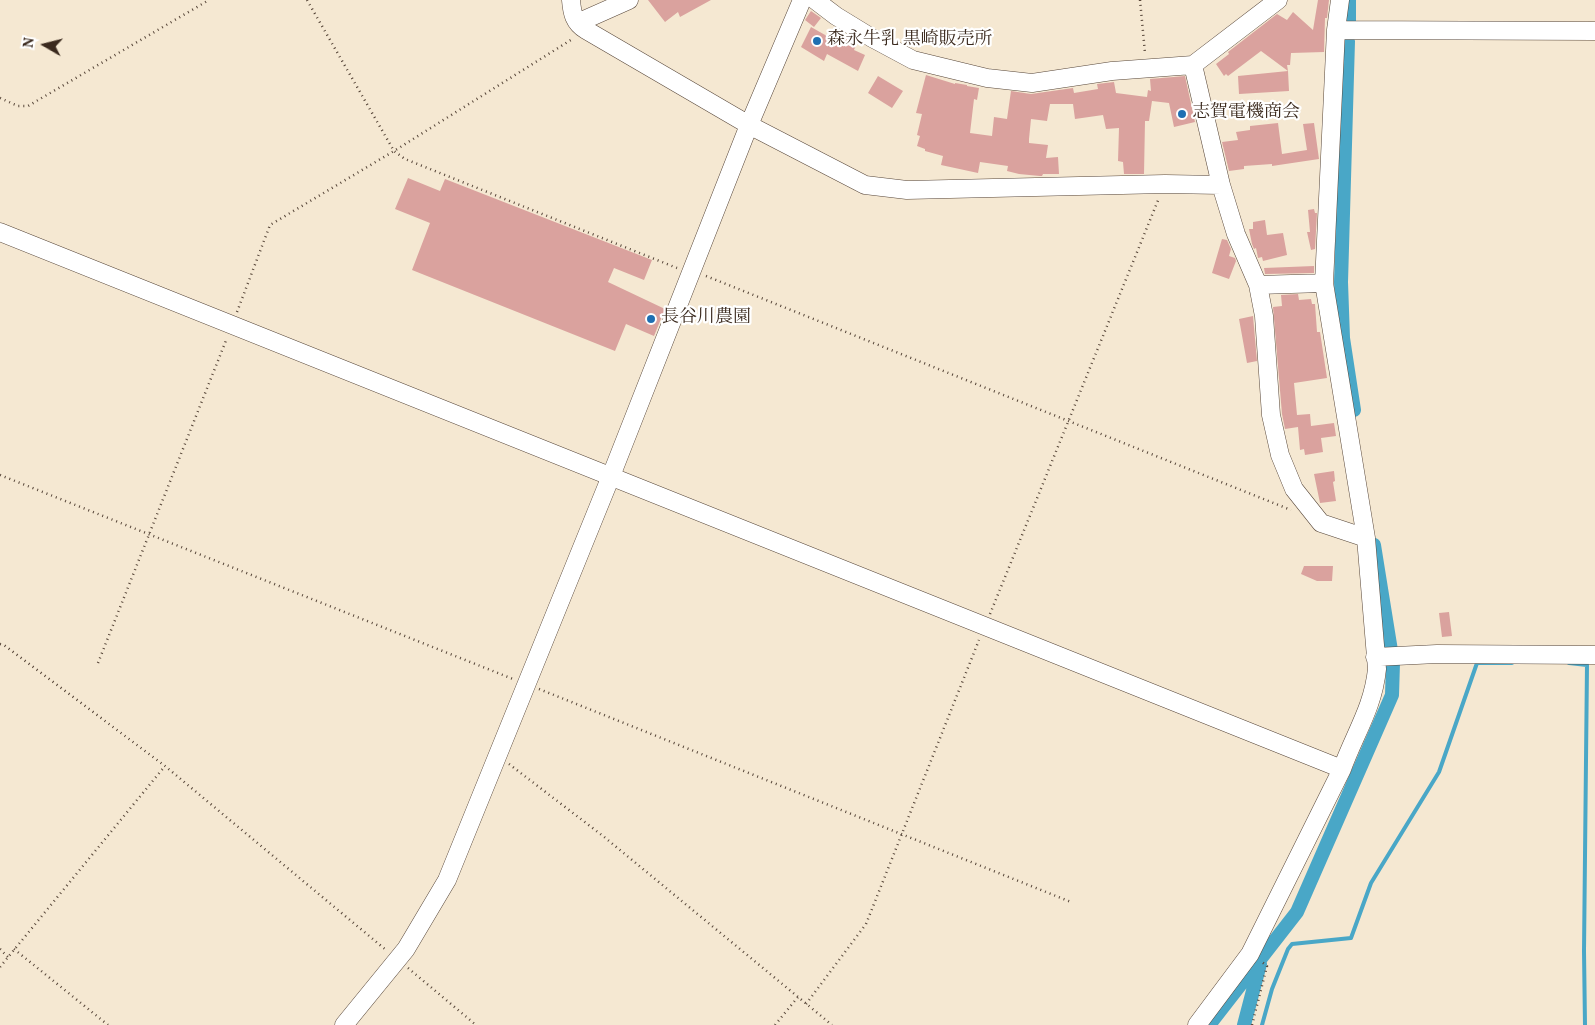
<!DOCTYPE html>
<meta charset="utf-8">
<style>
body{margin:0}
#map{position:relative;width:1595px;height:1025px;overflow:hidden;background:#f5e8d2;font-family:Vollkorn,serif}
canvas{display:block}
.north{position:absolute;left:20px;top:20px;width:50px;height:50px;-webkit-text-stroke:4px #fff;paint-order:stroke;rotate:278deg;font-size:14px;font-weight:700;line-height:20px;text-align:center;color:#3b2a1e}
.north::after{content:'';display:block;margin:auto;width:18px;height:22px;background:#3b2a1e;clip-path:polygon(50% 0,100% 100%,50% 72%,0 100%)}
</style>
<div id="map">
<canvas width="1595" height="1025"></canvas>
<div class="north">N</div>
</div>
<script>
const ctx = document.querySelector('canvas').getContext('2d');
ctx.lineJoin = 'round';
function stroke(path, color, width, dash) {
  ctx.strokeStyle = color;
  ctx.lineWidth = width;
  ctx.lineCap = dash ? 'butt' : 'round';
  ctx.setLineDash(dash || []);
  ctx.stroke(path);
}
function fillPath(path, color) {
  ctx.fillStyle = color;
  ctx.fill(path, 'evenodd');
}
function drawText(font, color, halo, rows, align = 'center') {
  ctx.font = font + ' Vollkorn,"Noto Serif JP",serif';
  ctx.lineWidth = 4.5;
  ctx.setLineDash([]);
  ctx.textBaseline = 'middle';
  ctx.strokeStyle = halo;
  ctx.fillStyle = color;
  for (const [text, x, y, turn = 0] of rows) {
    ctx.save();
    ctx.translate(x, y);
    ctx.rotate((+turn || 0) * Math.PI / 180);
    ctx.textAlign = isNaN(turn) ? turn : align;
    if (halo) ctx.strokeText(text, 0, 0);
    ctx.fillText(text, 0, 0);
    ctx.restore();
  }
}
stroke(new Path2D(`
 M1569,663L1587,665L1584,951L1585,1025
 M1262,1025L1272,989L1288,949L1292,944L1351,938L1371,883L1439,772L1477,663H1512`), '#49a7c7', 4);
stroke(new Path2D(`
 M1349,21V0
 M1348,41L1341,282L1343,338L1354,410
 M1209,1025L1297,912L1392,695L1393,663L1374,545
 M1244,1025L1260,964`), '#49a7c7', 14);
fillPath(new Path2D(`
 M648,0H711L680,17L678,12L665,22Z
 M1318,0H1329L1327,18H1325L1324,52L1291,53L1290,65H1287L1288,71L1261,51L1228,76L1226,74L1224,76L1216,64L1229,54L1228,52L1277,14L1287,20L1293,12L1313,30Z
 M811,11L821,18L814,27L805,20Z
 M811,27L841,44L844,38L857,43L854,50L865,55L858,71L827,54L824,61L801,47Z
 M1288,71L1289,91L1239,94L1238,76Z
 M926,75L955,84V83L967,85V86L979,88L977,100L974,99L970,133L992,136L994,117L1007,119L1011,91L1031,94L1073,88L1074,93L1098,89L1097,84L1114,82L1116,93L1147,97L1148,90L1151,91L1150,79L1185,76L1195,122L1174,127L1169,103L1152,101L1149,121H1145L1144,174H1124L1123,162L1118,161L1119,128L1106,129L1103,115L1075,119L1073,104H1050L1047,121L1031,119L1029,139V143L1048,145L1046,158L1058,157L1059,174H1043L1042,176H1040L1019,174L1007,171L1008,166L980,162L978,173L941,165L943,156L925,151V149L917,146L920,136L917,135L922,114L916,113Z
 M878,76L903,91L892,108L868,93Z
 M1278,123L1282,154L1307,150L1303,124L1314,123L1319,159L1272,166V164L1244,166V169L1229,171L1222,142L1238,140L1236,132L1250,130V126Z
 M408,178L440,191L445,179L652,260L644,280L614,268L608,282L665,309L654,336L626,324L615,351L412,270L430,223L395,209Z
 M1314,209L1315,213H1317L1315,249L1311,250L1307,232H1310L1308,210Z
 M1265,220L1267,235L1283,233L1287,255L1263,261L1262,257L1258,258L1256,248L1254,249L1252,244L1249,229H1253V222Z
 M1222,239L1227,240L1231,249L1229,256L1235,258L1236,261L1229,279L1212,273Z
 M1314,266V273L1265,274L1264,268Z
 M1298,294L1299,300L1311,299L1312,304H1315L1317,332H1320L1327,378L1294,383L1297,415L1310,414L1311,426L1334,423L1336,436L1321,438L1323,452L1305,455L1304,449L1300,450L1298,427L1285,429L1282,414L1273,307L1282,306L1281,295Z
 M1253,316L1257,361L1247,363L1239,319Z
 M1334,471L1335,481L1333,482L1336,501L1320,503L1314,474Z
 M1304,566H1333L1332,581H1317L1301,574Z
 M1449,612L1452,636L1442,637L1439,613Z`), '#daa29e');
const minor = new Path2D(`
 M571,0C572,13 574,23 586,30L749,125L865,185L907,190L1165,184L1221,185
 M815,0L836,16L872,38L913,60L987,78L1032,83L1112,71L1193,65L1278,0
 M586,30L584,20L629,0
 M1336,30L1595,31
 M1193,65L1221,185L1236,234L1258,285L1264,316L1271,415L1280,455L1294,489L1321,523L1366,538
 M0,232L1342,769
 M1258,285L1324,283
 M1375,657L1437,654L1595,655
 M344,1025L406,949L447,880L611,476L749,125L802,0
 M1197,1025L1250,954L1342,769C1355,733 1373,708 1377,669L1366,538L1324,283L1336,30L1340,0`);
stroke(minor, '#574639', 19);
stroke(new Path2D(`
 M307,0L394,151L405,159L677,268
 M1140,0L1145,53
 M0,98L18,106H28L209,0
 M706,276L1291,510
 M237,312L270,225L394,151L574,38
 M0,475L513,679
 M990,614L1159,198
 M0,644L4,645L165,766L386,950
 M98,663L227,338
 M539,689L1071,902
 M509,764L603,836L832,1025
 M0,949L8,957
 M14,949L108,1025
 M0,967L165,766
 M408,968L476,1025
 M806,1004L866,924L979,640
 M775,1025L798,997
 M1252,1025L1267,966L1262,962`), '#574639', 2.5, [1, 4]);
stroke(minor, '#fff', 18);
for (const [x, y, r, color] of [
 [817,41,5,"#1f6fb2"],
 [1182,114,5,"#1f6fb2"],
 [651,319,5,"#1f6fb2"]
]) {
  const dot = new Path2D();
  dot.arc(x, y, r, 0, 2 * Math.PI);
  ctx.fillStyle = color;
  ctx.fill(dot);
  stroke(dot, '#fff', 2);
}
drawText('18px', '#3b2a1e', '#fff', [
 ["森永牛乳 黒崎販売所",827,41],
 ["志賀電機商会",1192,114],
 ["長谷川農園",661,319]
], 'left');
</script>
